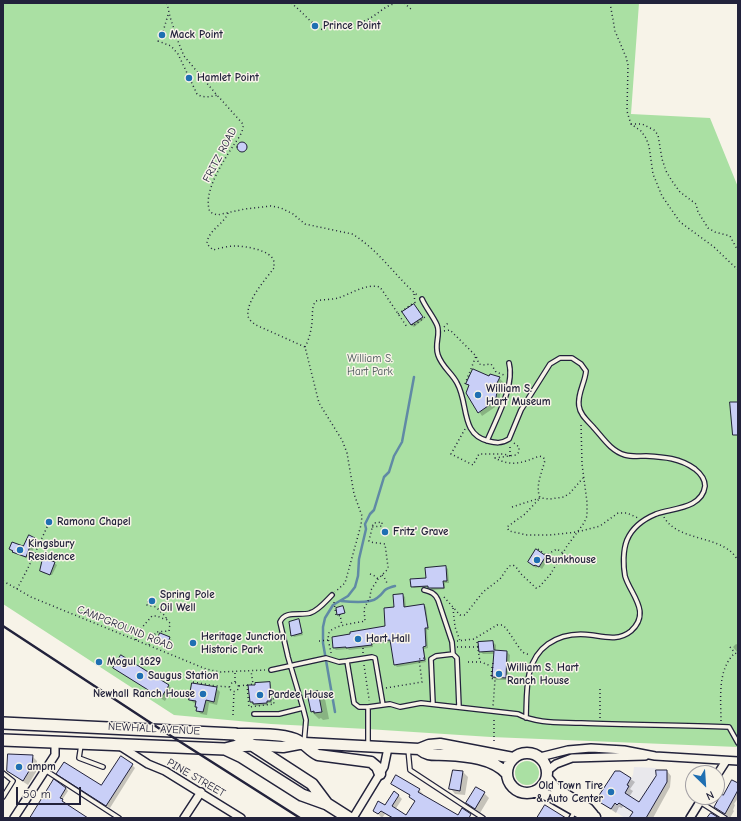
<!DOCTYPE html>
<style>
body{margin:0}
#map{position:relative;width:741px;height:821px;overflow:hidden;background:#f7f3e8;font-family:"Comic Neue",sans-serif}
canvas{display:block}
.frame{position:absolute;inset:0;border:4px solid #22223b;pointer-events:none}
.north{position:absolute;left:685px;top:765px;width:40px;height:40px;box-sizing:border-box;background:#f7f3e8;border:1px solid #a29fa3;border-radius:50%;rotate:155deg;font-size:11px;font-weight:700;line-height:16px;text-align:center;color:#22223b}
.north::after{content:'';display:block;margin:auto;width:14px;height:18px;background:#1f6fb2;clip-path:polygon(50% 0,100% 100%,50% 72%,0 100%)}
.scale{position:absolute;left:16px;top:787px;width:65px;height:18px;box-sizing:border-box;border:2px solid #22223b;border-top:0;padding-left:5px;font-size:12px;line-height:14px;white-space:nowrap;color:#22223b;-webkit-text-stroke:3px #f7f3e8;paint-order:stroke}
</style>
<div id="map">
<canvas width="741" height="821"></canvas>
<div class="frame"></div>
<div class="north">N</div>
<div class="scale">50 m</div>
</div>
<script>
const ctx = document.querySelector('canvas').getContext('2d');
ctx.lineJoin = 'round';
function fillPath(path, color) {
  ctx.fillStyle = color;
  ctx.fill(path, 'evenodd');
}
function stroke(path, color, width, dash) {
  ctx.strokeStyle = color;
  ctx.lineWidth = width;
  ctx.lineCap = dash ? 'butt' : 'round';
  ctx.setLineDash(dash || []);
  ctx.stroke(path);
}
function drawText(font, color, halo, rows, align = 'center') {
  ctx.font = font + ' "Comic Neue",sans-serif';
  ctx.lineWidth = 3;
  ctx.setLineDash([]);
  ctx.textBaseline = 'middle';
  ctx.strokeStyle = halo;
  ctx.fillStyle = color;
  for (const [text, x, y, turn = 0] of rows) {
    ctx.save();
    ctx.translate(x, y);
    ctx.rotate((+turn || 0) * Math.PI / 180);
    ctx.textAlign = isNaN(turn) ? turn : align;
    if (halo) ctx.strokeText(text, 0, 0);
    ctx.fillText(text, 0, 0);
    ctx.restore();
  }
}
fillPath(new Path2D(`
 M634,767L656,768V776L629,818H625L611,809L633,775Z`), '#e9e8ec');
fillPath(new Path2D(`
 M3,3H639L631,114L710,118L738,187V747L491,737L367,729L271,724L174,715L3,604Z
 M515 773a12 12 0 1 1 24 0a12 12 0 1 1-24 0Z`), '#aae0a3');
fillPath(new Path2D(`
 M238.5 147a4.5 4.5 0 1 1 9 0a4.5 4.5 0 1 1-9 0Z
 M416,307L424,319L414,327L411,325Z
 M489,377L499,378L503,382L500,386L503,389L500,395L499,402L497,403L498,405L482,416L467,392L470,386L467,384Z
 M34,539L37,541L29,559L16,554L10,549L23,547Z
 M536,551L548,559L542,569L538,566L536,568L529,562Z
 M54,563L57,565L52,575L43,573L41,571Z
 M446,567L448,569L449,583H445V589L433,590L429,587L414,588L412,587Z
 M403,595L405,597L406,608L424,605L426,607L429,630H427L428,648L424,649L426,662L397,667L395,665L392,642L373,644V647L349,650L348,649L336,650L334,648L333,637L386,627Z
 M298,621L300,623L303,635L294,637L292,635Z
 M160,634L172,640L169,646L158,640Z
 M493,642L496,645V651L507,652L510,655L508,680H496L493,677L495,654H483L480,651Z
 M736,644L738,645V653L733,647Z
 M114,668L169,686L172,689L165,701Z
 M269,683L271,685L272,703H268V705L256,706L253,704L251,702Z
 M216,688L220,692L217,705L209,703L207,715L201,714L197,711L196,704L194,703L190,700Z
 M318,692L325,699L329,719L323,720L321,718L319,719L312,712Z
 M32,756L37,761L36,772L28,785L13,775L8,770Z
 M132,765L135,768L110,808L61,777L102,787Z
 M453,771L463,772L468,777L465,795L455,794L451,789Z
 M667,771L671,776L670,787L653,818H630L634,813L623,806L622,808L619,807L616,813L597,800L620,772L635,782L630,789L633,791L629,797L639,804Z
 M392,783L419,790L423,794L422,795L452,818H392L385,814L382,818L374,810L385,806L398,795L402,799L395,810L406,817L416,802L410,796Z
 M738,785V798L734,804L735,805L733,810L734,811L730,818L716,807L723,796Z
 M66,788L68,791L62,800L64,802L63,804L86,818H33Z
 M484,793L489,798L480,813L467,803Z`), '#0003');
stroke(new Path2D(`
 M341,601C350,602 370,604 377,598C387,591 380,590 395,586
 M335,712L323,643V627L325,618L333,605L348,596L355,587L358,576L359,559L366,529L365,524L370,514L374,510L384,477L389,472L394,456L402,442L414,377`), '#608aa5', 2.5);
const building = new Path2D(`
 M237 147a5 5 0 1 1 10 0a5 5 0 1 1-10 0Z
 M414,304L423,317L411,325L402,312Z
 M473,369L489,376L490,374L500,377L497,383L500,384L497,391L496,398L494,400L495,401L478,413L466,393L469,385L466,384Z
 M730,402H738V435H733Z
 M29,535L35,538L29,549L26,557L12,552L13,551L9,549L12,542L23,546Z
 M536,549L546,556L539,567L535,565L534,566L528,562Z
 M43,558L55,562L50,575L40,571Z
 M446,566L447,581H443L444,588H428V586L411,587L410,579L426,578L425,568Z
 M403,594L404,607L424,604L428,628H425L426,646L423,647L425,660L394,665L390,640L371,642L372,645L346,648V647L333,648L332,637L350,634V632L385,626L384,608L394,607L393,595Z
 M343,606L345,613L337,615L336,608Z
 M299,619L302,633L291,636L289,622Z
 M160,633L170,637L167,645L157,640Z
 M493,641L494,650L507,651L506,678L492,677L494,651L479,652L478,642Z
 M121,655L169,685L161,698L113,668Z
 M270,682L271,701H267V703L253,704V702H250L248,685H255V683Z
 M192,683L217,687L214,702L206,700L203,712L196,711L197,707H195L196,701L189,700Z
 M318,691L322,712L314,713V711L311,712L307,693Z
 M8,754L33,755L32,766L23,781L7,771Z
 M121,756L133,764L106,806L56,774L64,762L101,785Z
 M453,770L463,771L460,791L449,789Z
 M656,770H667V782L646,818H629L633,812L619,803L617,805L615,803L611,809L596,800L615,771H620L631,778L627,785L629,786L625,793L639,802L656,776Z
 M396,775L420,789L418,792L458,815L462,808L471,814L469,818H393L381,811L378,814L373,811L378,801L385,805L394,791L399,795L392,806L406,815L415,801L409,797L410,795L391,784Z
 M54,779L66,788L60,798L63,799L62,801L88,818H30Z
 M732,780L738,783V790L725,814L714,807L719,798L721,794L723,795Z
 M476,787L485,792L475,809L466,803Z
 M545,805L566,818H537Z
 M711,813L719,818H707Z`);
fillPath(building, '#c9cff7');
stroke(building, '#22223b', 1);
const lane = new Path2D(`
 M422,299C426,308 433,316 437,325C441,334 434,344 438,355C442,367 452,373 457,383C469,404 460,434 488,441C496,443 501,444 509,439L521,410L550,364L560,358H572L581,364L586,371C585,383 577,394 579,406C580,415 588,421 594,428C603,438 611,451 625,455C632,457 639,456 646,456C664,457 680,458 695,469C700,473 705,478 705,486C702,509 672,508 656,514C644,519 632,528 627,540C623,550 623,565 625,576C630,594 652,612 631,631C619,641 605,637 591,635C576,633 561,635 548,644C524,661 527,692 526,718
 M487,441C496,419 515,386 509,363
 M424,590C431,592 435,593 438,600L452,642L453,654
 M271,670L326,658L339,662L347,661
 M433,704L431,659L436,656L453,654L457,658L459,707
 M383,705L375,658L372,657L347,661L354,703L359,707H368L390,704L400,707L421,703L518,714C537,724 561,722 581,723C631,725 680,725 729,727L738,743
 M303,708L288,657L280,622C285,610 300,616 310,613C318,611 326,601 332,595
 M254,714H279L303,708L306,720L304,743
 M81,745L79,758L103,767
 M368,746V707
 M408,749L410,770L483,818
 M45,770L119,818
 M3,773L13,781L3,797
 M700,802L725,818
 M571,818L575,811`);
const street = new Path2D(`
 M120,746L148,764L165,771L241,818
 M540,757L568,750L591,748L624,750L655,756L738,761
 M547,771L556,764L572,758L645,756
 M717,775L726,761
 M14,818L55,755V742
 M184,818L201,792
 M353,818L384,767L388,748
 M690,818L703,797`);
const secondary = new Path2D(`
 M235,734C252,734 280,733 295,739C305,743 309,751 318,755L371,762L377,767L380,774
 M252,745L283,747L304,743L419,749L429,745L440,744L513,758
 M419,749C429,757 434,754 446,755C466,756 493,758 507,774
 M507 773a20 20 0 1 1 40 0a20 20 0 1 1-40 0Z
 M547,778L555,788L588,809L593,815
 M535,791L552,797L580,813L595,817`);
const primary = new Path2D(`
 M3,723L235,734L312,784L327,804
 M3,740L225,749L237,746L252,745
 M225,749L242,757L302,795L327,804L349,818`);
stroke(lane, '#22223b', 6);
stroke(street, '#22223b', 10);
stroke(secondary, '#22223b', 13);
stroke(primary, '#22223b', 14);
stroke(new Path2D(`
 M167,3L170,17L179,44L184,56L216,94L243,124C244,132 237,140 233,146C223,162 202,193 210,212L217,215L245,209L271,206L281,208L293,214L305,224L352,234C378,249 395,276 417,295
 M291,3C302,11 310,23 323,30C336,27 350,25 364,21C376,17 384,5 397,3
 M404,3L411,9
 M610,3L615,31L626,57L628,65L627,111L629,118L631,124L641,131L646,138L649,146L653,174L662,196L680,222L714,247L738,270
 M168,15L162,35L158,41L171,46L178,54L197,94C202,98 211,97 217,95
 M631,124H642L654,130L658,135L662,159L666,171L672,181L680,192L696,204L698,212L708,228L715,232L730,236L738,251
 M228,213C224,224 207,231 207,244L213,250C220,248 228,246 235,246C245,246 272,250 274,262C274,262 274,267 274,268C265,280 246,301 248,316C249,320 253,323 256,325L305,347L319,403L342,440L347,453L354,494L362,516L361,525L345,583L335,592
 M414,294L415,303
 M398,314L412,304L415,303
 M412,324L413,326L425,317
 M444,327L448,323
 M444,331L450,330L476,356L479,364L483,365L491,364L496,372L504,375
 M305,347C309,340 311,331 312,323C313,315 311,307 316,301C323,299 331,300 338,298C351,294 366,283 380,287L407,327
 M465,384L476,356
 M465,429L451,454L473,465L479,454H504L510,456
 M514,443L519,447V452L516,455L495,458C511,467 523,463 539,456L543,457L545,460C542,473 535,485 540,498L525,514L507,527L509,531L527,535H550L577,532L600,526L618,513H627L638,518
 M510,456V446
 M512,507L540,498L550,499L564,497L570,493L583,478
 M664,517C678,543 725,534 738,561
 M538,549L546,555L557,549L563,553
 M370,574L375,576L378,579
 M382,575L384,577L388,585
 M3,581L31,597L206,669L220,672L265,670
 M17,589L28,568L48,525
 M444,597L460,615H465L483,592L500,579L509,566L513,565L516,567L521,574L536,588L539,587L550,575L567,546L584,523L587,516V502L582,464L581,423
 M334,602L336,615L341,616
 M453,608L455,627L460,641
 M340,614L342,626
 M136,640L139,631L152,616H157L164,619L166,618V617L156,607L147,605V602L150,601
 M319,641L329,640
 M457,641L474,639L497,625H502L506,628L520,649L524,653L530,655
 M477,642L480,662
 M149,645L156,632L169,631L170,623L166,619
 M457,647H478
 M730,647L735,653
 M363,648V653
 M331,653C330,647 327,638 329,633C332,625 357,623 365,621L364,609L370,597L371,590L378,579L387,570L388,567L385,544L370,542L369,541L373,524L374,523L382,522V526L372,527
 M468,662H481L491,666
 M364,665L369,699V701
 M492,667L491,678L495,680L493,706
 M492,676L493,661
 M193,682L216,686L230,687
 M235,682V672
 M229.5 687a4.5 4.5 0 1 1 9 0a4.5 4.5 0 1 1-9 0Z
 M247,685L249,707L274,704L272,690
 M239,686L253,684L251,671
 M386,688L422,682L419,659L425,658
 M233,715L234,691
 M600,718V686
 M721,721C721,699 717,669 735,653L738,655
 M494,741V718`), '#22223b', 1.5, [1, 3]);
stroke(lane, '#f7f3e8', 3.5);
stroke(street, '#f7f3e8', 7);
stroke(secondary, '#f7f3e8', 10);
stroke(primary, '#f7f3e8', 11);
stroke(new Path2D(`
 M3,626L160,729L300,818`), '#22223b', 2.5);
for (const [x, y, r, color] of [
 [315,26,4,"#1f6fb2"],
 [162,35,4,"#1f6fb2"],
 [189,78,4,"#1f6fb2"],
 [478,395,4,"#1f6fb2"],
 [49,522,4,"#1f6fb2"],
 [385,532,4,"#1f6fb2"],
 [20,550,4,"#1f6fb2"],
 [537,560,4,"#1f6fb2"],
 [152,601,4,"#1f6fb2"],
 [358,639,4,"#1f6fb2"],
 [193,643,4,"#1f6fb2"],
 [99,662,4,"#1f6fb2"],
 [499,674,4,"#1f6fb2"],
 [140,676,4,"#1f6fb2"],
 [203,694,4,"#1f6fb2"],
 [260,695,4,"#1f6fb2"],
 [19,767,4,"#1f6fb2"],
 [611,792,4,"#1f6fb2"]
]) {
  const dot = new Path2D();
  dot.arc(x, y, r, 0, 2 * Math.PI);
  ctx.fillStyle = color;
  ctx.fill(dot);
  stroke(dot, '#f7f3e8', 1.5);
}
drawText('bold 11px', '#22223b', '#f7f3e8', [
 ["Prince Point",323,26],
 ["Mack Point",170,35],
 ["Hamlet Point",197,78],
 ["William S.",486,389],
 ["Hart Museum",486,402],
 ["Ramona Chapel",57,522],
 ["Fritz' Grave",393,532],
 ["Kingsbury",28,544],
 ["Residence",28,557],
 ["Bunkhouse",545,560],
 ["Spring Pole",160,595],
 ["Oil Well",160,608],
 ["Heritage Junction",201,637],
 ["Historic Park",201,650],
 ["Hart Hall",366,639],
 ["Mogul 1629",107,662],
 ["William S. Hart",507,668],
 ["Ranch House",507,681],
 ["Saugus Station",148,676],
 ["Newhall Ranch House",195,694,"right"],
 ["Pardee House",268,695],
 ["ampm",27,767],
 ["Old Town Tire",603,786,"right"],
 ["& Auto Center",603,799,"right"]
], 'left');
drawText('11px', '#22223b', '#f7f3e8', [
 ["FRITZ ROAD",220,155,-62],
 ["CAMPGROUND ROAD",125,628,22],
 ["NEWHALL AVENUE",154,729,3],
 ["PINE STREET",196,778,30]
]);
drawText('11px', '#445255', '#f7f3e8', [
 ["William S.",370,359],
 ["Hart Park",370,372]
]);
</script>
